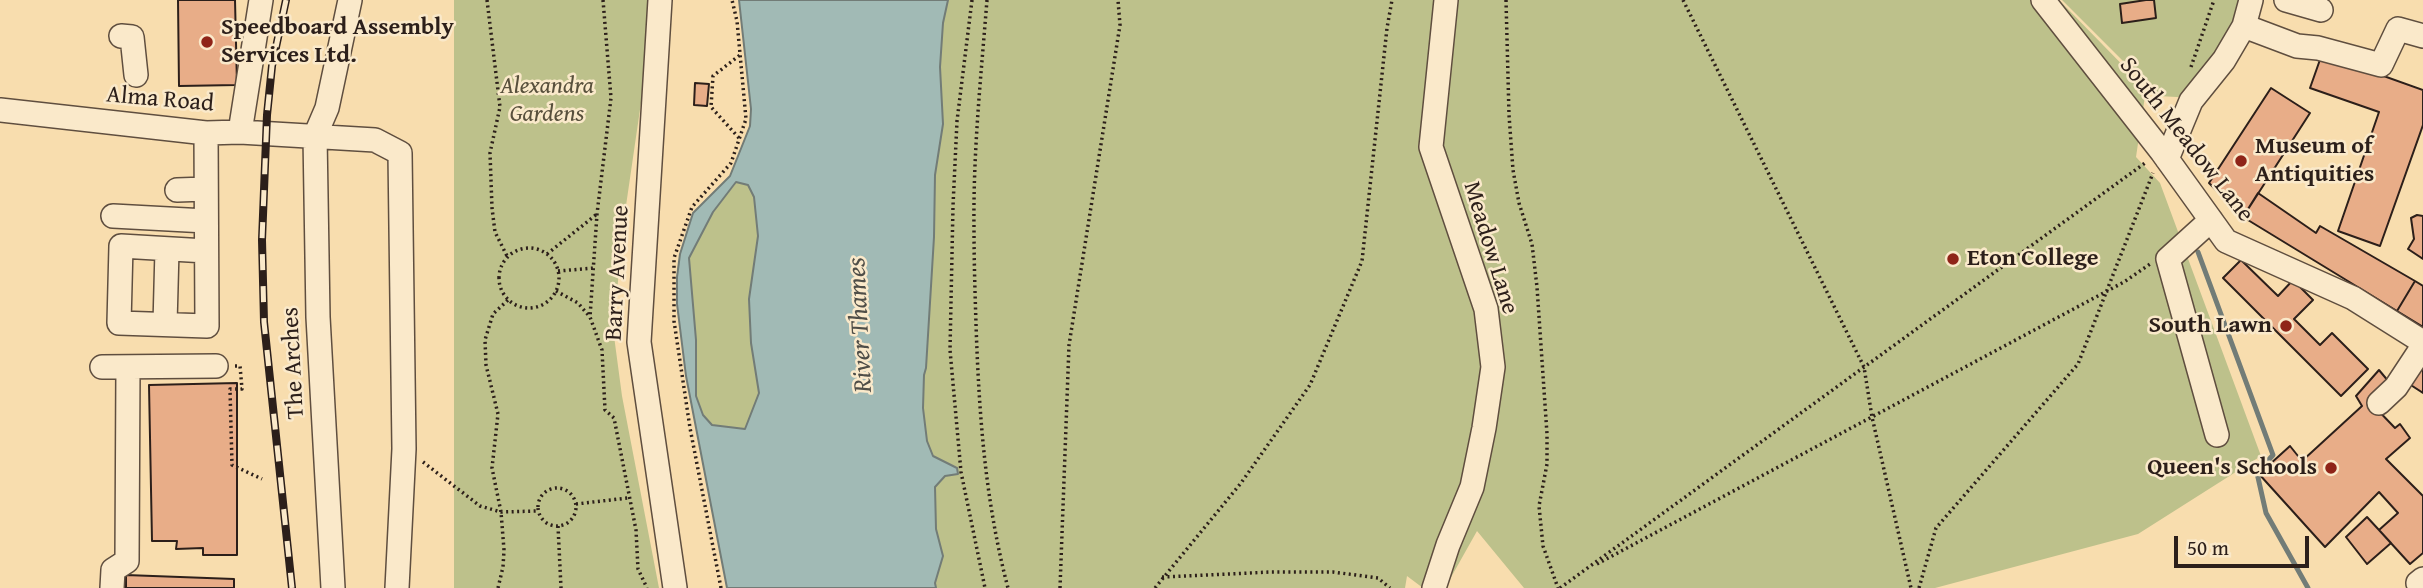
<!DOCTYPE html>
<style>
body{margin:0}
#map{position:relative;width:2423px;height:588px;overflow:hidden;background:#f8ddae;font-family:"Gentium Book Plus",serif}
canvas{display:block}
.scale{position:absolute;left:2174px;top:536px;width:135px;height:32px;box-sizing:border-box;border:4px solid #2c1f1a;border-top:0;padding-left:9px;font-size:21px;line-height:24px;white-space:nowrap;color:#2c1f1a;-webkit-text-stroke:5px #fae9ca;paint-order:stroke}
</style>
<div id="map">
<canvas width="2423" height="588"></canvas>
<div class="scale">50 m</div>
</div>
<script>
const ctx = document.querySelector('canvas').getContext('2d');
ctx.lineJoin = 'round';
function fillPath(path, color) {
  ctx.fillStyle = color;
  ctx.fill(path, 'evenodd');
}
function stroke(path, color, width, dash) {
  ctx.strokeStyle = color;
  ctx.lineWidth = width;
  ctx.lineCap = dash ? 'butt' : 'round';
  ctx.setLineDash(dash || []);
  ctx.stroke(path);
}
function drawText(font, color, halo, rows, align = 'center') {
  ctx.font = font + ' "Gentium Book Plus",serif';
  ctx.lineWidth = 5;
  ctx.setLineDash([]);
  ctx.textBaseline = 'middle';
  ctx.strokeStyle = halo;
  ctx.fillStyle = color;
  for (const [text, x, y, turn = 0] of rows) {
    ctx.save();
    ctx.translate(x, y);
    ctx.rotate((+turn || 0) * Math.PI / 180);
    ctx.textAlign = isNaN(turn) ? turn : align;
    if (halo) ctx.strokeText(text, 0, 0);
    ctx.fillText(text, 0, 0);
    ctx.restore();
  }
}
fillPath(new Path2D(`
 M454,0H653L652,27L621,240L614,336L622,396L659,588H454Z
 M948,0H2059L2146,89L2136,157L2160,183L2261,456L2138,534L1935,588H1524L1477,531L1445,588H1423L1407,576L1405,588H936L935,583L943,556L936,529L935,487L945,476L957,474V467L933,456L927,441L923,408L924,375L926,368L934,237L935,175L943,124L940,67L943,23Z
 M2062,0H2241L2226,60L2195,98L2158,96Z
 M737,182L748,185L754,197L758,236L749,299L751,343L759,393L746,429L712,426L703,415L696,396V340L689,258L713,212Z`), '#bdc18b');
const water = new Path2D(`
 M739,0H948L943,23L940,67L943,124L935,175L934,237L926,368L924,375L923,408L927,441L933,456L957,468L958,474L945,476L935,487L936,529L943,556L935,583L936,588H727L686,376L677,304V277L680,254L693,213L730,176L750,126L751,109ZM736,182L748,185L754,197L758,236L749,299L751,343L759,393L745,429L712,425L703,415L696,396V340L689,258L713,212Z`);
fillPath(water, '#a1bab5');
stroke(water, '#727c77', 2);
stroke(new Path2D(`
 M2198,252L2273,455L2257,473L2266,513L2308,588`), '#727c77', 5);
const building = new Path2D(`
 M178,0H235L237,85L179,86Z
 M2146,0H2154L2156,18L2122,23L2120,4Z
 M2322,54L2423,90V125L2380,246L2338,231L2379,112L2310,88Z
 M695,83L709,84L707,106L694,105Z
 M2271,88L2310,113L2243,217L2209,183Z
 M2258,193L2316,233L2320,226L2415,281L2397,311L2243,217Z
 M2417,215L2423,216V259L2408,249L2414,239L2411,218Z
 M2241,260L2278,296L2293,280L2313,300L2294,319L2320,345L2332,333L2368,369L2341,396L2223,278Z
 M2415,281L2423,286V327L2397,311Z
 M2423,353V393L2403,380Z
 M2379,370L2389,382L2370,402L2395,428L2400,424L2410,438L2386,459L2423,496V553L2410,564L2379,530L2398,513L2379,492L2325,547L2259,474L2290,446L2302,461L2362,406L2356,396Z
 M237,383V555H203V548L176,549L177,541H152L149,385Z
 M2367,517L2391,543L2367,564L2346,537Z
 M126,575L234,579V588H126Z`);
fillPath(building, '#e8ad88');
stroke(building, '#2c1f1a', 2);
const minor = new Path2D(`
 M660,0L639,342L675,588
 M2043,0L2162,152L2226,241L2353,298L2423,342
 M2286,0L2321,10
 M2244,26L2297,46L2318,48L2381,65L2398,29L2423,36
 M121,36L132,37L136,75
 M0,110L206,133L240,132L375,140L400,153L404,449L397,588
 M240,132L261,0
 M2167,159L2191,101L2224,60L2244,26L2251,0
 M177,190L206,189
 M113,216L206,221
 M2211,220L2168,259L2217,435
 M206,251L121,246L119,323L207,326L206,133
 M165,324L167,250
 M102,367L216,366
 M2379,403L2396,387L2423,346
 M2418,583L2423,579
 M112,588L113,570L127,561L128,367
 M333,588L318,317L315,136L327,108L350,0
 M1434,588L1448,545L1472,487L1484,428L1493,367L1486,309L1431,147L1446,0`);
stroke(minor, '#5f4e3f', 26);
stroke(new Path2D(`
 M487,0L500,107L490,153L492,208L495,232L507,256
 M603,0L611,98L597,214L590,317L602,350L605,410L614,418L636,530L638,569L647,588
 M972,0L957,121L953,206L950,350L961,472L985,588
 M987,0C981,76 973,152 974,229C974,261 975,292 976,324C979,414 985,501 1008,588
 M1506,0L1509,115L1513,170L1519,203L1532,244L1537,287L1547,434V464L1539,506L1543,546L1558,588
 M1683,0L1864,367L1872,417L1911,588
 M2191,67L2214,0
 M739,138L711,107L713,76L740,55
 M499 278a30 30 0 1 1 60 0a30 30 0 1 1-60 0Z
 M547,254L597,214
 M558,271L595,268
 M556,291L578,303L590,317
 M235,366H240L242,389H230L232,465L262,479
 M423,462L480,506L501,512L538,511
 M538 507a19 19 0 1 1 38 0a19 19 0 1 1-38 0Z
 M576,504L628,498
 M558,526L561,588
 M1597,564L2124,282L2150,264
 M1162,577L1271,572H1333L1378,578L1390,588
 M498,588L503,567L504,550L501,512L492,468L498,414L486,365L485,340L493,314L508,300
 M721,588L690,428L674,321V258L692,207L731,163L746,119L737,21L732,0
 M1060,588L1069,345L1120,25L1118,0
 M1155,588L1241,483L1310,385L1362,261L1387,28L1392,0
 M1560,588L2145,163
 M1919,588L1936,528L2078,364L2153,173`), '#2c1f1a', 3.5, [2, 3.5]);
stroke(minor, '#fae9ca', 23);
const rail = new Path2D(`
 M286,0L272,66L267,115L262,240L264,322L292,588`);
stroke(rail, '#2c1f1a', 8);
stroke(rail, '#fae9ca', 5, [16]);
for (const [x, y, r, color] of [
 [207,42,7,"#8f2418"],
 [2241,161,7,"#8f2418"],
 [1953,259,7,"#8f2418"],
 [2286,326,7,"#8f2418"],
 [2331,468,7,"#8f2418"]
]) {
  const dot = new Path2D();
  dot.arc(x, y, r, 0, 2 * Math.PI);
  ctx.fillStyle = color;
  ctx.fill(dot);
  stroke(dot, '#fae9ca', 2.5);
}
drawText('bold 24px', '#2c1f1a', '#fae9ca', [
 ["Speedboard Assembly",221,28],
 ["Services Ltd.",221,56],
 ["Museum of",2255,147],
 ["Antiquities",2255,175],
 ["Eton College",1967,259],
 ["South Lawn",2272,326,"right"],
 ["Queen's Schools",2317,468,"right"]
], 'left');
drawText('italic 24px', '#58503c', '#fae9ca', [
 ["Alexandra",547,87],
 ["Gardens",547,115]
]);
drawText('24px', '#2c1f1a', '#fae9ca', [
 ["Alma Road",160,100,5],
 ["South Meadow Lane",2186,140,52],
 ["Meadow Lane",1490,248,73],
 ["Barry Avenue",618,273,-87],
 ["The Arches",294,363,-93]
]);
drawText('italic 26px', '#4f4e48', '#fae9ca', [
 ["River Thames",861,325,-93]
]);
</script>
